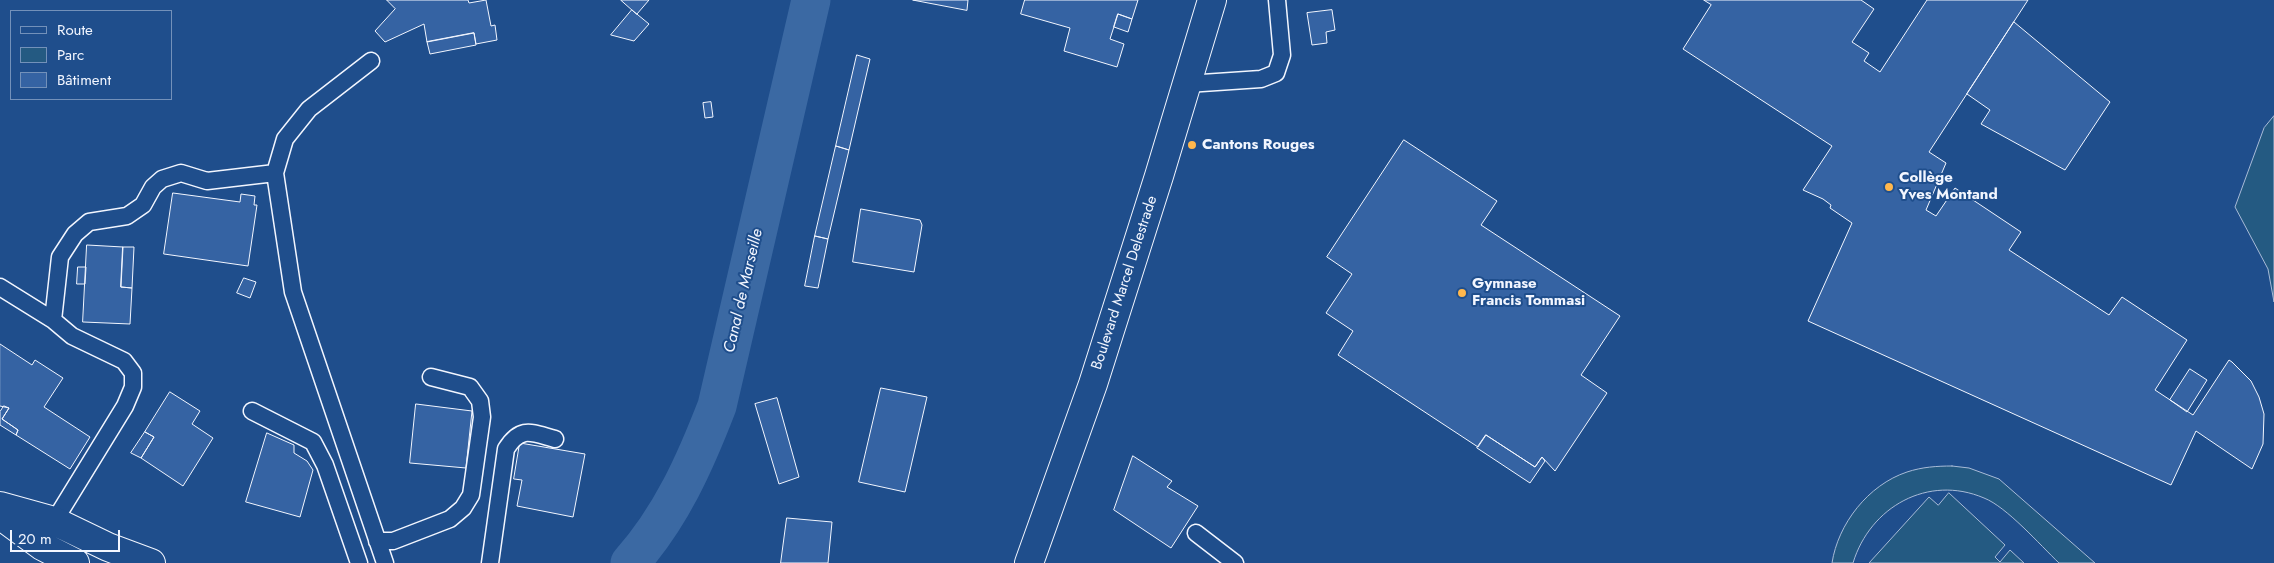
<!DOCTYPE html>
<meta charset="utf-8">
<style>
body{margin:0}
#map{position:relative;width:2274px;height:563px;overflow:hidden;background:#1f4e8c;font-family:Jost,sans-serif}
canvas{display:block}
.legend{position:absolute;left:10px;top:10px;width:162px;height:90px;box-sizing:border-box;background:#1f4e8c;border:1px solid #7391ba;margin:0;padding:6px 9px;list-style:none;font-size:15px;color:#f2f6ff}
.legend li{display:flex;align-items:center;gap:10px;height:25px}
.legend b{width:25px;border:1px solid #7391ba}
.scale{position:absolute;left:10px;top:530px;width:110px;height:22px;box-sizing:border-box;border:2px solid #f2f6ff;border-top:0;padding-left:6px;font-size:15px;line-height:18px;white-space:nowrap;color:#f2f6ff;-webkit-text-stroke:4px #1f4e8c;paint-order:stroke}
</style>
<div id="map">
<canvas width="2274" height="563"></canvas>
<ul class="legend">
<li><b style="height:6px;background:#1f4e8c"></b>Route</li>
<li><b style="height:14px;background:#245a82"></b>Parc</li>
<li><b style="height:14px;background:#3563a3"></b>Bâtiment</li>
</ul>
<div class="scale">20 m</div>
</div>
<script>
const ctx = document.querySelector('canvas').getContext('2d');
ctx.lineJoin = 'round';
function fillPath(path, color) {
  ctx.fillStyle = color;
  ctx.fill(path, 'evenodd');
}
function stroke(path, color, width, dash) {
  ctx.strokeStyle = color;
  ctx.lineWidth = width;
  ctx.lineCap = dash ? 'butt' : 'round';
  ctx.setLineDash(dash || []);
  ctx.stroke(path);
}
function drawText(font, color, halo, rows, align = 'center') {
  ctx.font = font + ' Jost,sans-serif';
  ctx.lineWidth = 4;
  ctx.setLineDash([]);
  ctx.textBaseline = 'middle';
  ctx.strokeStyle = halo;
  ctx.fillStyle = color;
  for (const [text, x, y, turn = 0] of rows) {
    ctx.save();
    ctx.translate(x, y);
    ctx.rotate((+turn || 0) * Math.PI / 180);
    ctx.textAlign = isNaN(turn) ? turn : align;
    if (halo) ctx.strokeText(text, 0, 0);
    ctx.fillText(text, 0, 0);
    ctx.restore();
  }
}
const green = new Path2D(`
 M2274,116V302L2268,269L2235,207L2264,128Z
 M1952,466L1969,468L1999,479L2095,563H2059C2040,545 2007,507 1984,498C1928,474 1870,507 1853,563H1832C1838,524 1868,485 1907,472C1922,467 1937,466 1952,466Z
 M1949,493L2005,545L1995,557L2000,562L2010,550L2024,563H1869L1929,497L1938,505Z`);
fillPath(green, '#245a82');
stroke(green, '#a8bbd7', 1);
stroke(new Path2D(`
 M630,563C671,517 695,463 717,406L811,0`), '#3b69a3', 39);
const building = new Path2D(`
 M387,0H468L469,3L486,0L491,26L495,25L497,40L476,44L474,33L427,42L424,24L385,42L375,31L395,9Z
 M621,0H649L637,14Z
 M913,0H968L967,10Z
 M1025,0H1138L1132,19L1118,14L1110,39L1124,44L1117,67L1064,51L1070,28L1021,14Z
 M1704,0H1861L1874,9L1852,42L1869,53L1864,61L1880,72L1927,0H2028L1929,152L1946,163L1926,210L1936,216L1955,188L2021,232L2009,250L2109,315L2122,297L2187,340L2155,390L2193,415L2229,360L2232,362L2251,381L2259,397L2264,414L2263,444L2252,469L2196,431L2171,485L1808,321L1852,223L1830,208L1831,205L1823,199L1803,190L1832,146L1683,49L1711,5Z
 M632,10L649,24L634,41L611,35Z
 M1332,10L1335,30L1326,32L1327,43L1312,45L1307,13Z
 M1118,14L1132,19L1128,32L1114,27Z
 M2014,22L2110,102L2065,170L1981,124L1990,110L1967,94Z
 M474,33L476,45L430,54L427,42Z
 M857,55L870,59L849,150L836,146Z
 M711,102L713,117L705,118L703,103Z
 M1404,140L1497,201L1481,225L1620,316L1581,375L1607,393L1555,471L1542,457L1535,467L1486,435L1478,447L1338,355L1353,331L1326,313L1352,274L1327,257Z
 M836,146L849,150L828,239L815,236Z
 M173,193L240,202L241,194L255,196L254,205H257L248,266L164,254Z
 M861,209L920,220L922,225L914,272L853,262Z
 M815,236L828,239L818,288L805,286Z
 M87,245L123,247L121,287L132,288L130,324L83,322Z
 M123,247H134L132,288L121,287Z
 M78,267H86L85,284H77Z
 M244,278L256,282L250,298L237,293Z
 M0,344L32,365L35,360L63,378L44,407L90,437L70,469L16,435L18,430L2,419L9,408L0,406Z
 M2190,369L2207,380L2187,412L2170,400Z
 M881,388L927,397L905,492L859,482Z
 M170,392L200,411L192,424L213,438L183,486L141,458L154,437L145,432Z
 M777,398L799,477L779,484L755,404Z
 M416,404L472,411L466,468L410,463Z
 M4,406L9,408L2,419L18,430L16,435L0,425V412Z
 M145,432L154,437L141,458L131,453Z
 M267,433L294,445V453L307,461L313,470L300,517L246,502Z
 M1486,435L1535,467L1542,457L1545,461L1530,483L1477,448Z
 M520,443L585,454L573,517L517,506L522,480L514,479Z
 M1133,456L1172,481L1167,487L1198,506L1171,548L1114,510Z
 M787,518L832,522L828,563H781Z`);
fillPath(building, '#3563a3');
stroke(building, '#f2f6ff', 1);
const lane = new Path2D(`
 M371,61L309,109L285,139L275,173L293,292L385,563
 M1187,84L1261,79L1276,73L1282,55L1277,0
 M0,287L53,320L72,336L124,361L133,373V387L125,406L50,528
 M53,320L60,257L75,234L89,222L127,216L143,205L153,187L162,179L181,173L207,181L275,173
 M252,411L313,442L325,465L359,563
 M1196,533L1235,563
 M377,541H393L450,519L463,508L471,495L482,417L480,401L470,387L431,377
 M490,563L506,449C521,425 532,433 555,439`);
const street = new Path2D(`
 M1029,563L1093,384L1159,176L1212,0`);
const secondary = new Path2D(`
 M0,506L54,521L108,547L151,563
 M0,515L42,546L75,563`);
stroke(lane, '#f2f6ff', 19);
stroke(street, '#f2f6ff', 30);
stroke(secondary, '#f2f6ff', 30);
stroke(lane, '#1f4e8c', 16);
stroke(street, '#1f4e8c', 28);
stroke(secondary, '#1f4e8c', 28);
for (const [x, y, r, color] of [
 [1192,145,5,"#ffb74d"],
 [1889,187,5,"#ffb74d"],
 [1462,293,5,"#ffb74d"]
]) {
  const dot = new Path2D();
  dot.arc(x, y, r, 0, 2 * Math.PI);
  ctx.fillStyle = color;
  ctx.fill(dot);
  stroke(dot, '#1f4e8c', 2);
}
drawText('bold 15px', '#f2f6ff', '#1f4e8c', [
 ["Cantons Rouges",1202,145],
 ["Collège",1899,178],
 ["Yves Montand",1899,195],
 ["Gymnase",1472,284],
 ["Francis Tommasi",1472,301]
], 'left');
drawText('15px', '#f2f6ff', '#1f4e8c', [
 ["Boulevard Marcel Delestrade",1125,283,-72]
]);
drawText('italic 16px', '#f2f6ff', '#1f4e8c', [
 ["Canal de Marseille",744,291,-77]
]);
</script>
